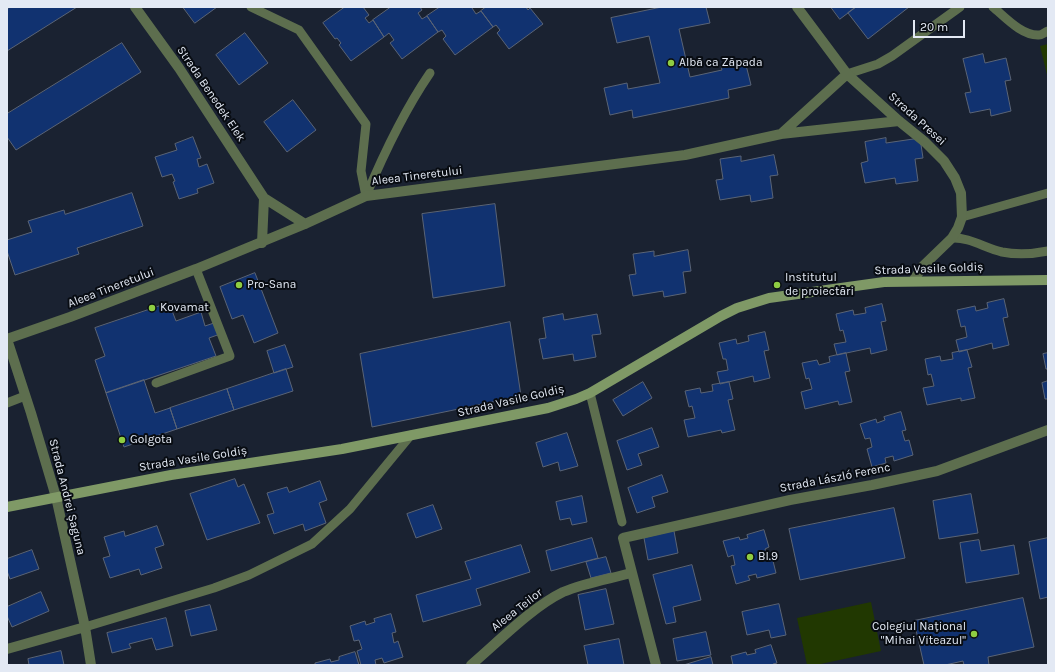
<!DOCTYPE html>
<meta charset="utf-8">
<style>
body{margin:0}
#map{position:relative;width:1055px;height:672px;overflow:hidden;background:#1a2231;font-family:Karla,sans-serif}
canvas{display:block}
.frame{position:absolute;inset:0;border:8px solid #e3e9f4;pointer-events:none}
.scale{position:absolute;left:913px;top:20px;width:52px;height:18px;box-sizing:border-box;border:2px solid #e3e9f4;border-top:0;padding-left:5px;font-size:12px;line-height:14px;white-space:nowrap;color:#e3e9f4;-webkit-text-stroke:3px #080c12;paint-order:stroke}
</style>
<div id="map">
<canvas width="1055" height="672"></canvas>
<div class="frame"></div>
<div class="scale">20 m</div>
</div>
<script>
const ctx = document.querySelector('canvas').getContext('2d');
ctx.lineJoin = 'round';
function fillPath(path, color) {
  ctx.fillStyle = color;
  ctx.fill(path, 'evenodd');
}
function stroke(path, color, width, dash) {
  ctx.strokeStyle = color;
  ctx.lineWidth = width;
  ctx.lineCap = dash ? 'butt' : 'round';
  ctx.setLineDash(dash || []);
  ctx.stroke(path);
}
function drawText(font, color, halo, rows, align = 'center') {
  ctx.font = font + ' Karla,sans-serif';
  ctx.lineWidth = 4;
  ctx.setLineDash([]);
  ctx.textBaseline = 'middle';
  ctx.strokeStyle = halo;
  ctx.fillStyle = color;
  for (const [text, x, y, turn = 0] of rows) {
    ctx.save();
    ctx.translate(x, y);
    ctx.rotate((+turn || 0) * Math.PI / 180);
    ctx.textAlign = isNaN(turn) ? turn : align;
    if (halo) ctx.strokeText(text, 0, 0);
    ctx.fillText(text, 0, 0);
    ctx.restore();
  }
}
fillPath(new Path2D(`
 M1048,44V79L1040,46Z
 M871,602L881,651L816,665H807L797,618Z`), '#213801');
const building = new Path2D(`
 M11,7H77L7,51V9Z
 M183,7H217L195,23Z
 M345,7H363L369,15L365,18L369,23L373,20L384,37L351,61L339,45L341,43L337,38L335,39L323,23Z
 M391,7H420L422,10L418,13L422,19L427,16L438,32L402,59L390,43L394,40L389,33L384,37L373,20Z
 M440,7H473L472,8L476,14L481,11L493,27L455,55L443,39L446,36L442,30L438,32L427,16Z
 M486,7H526L528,10L530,8L543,24L509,49L497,33L500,30L496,25L493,27L481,11Z
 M662,7H706L710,23L679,29L690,77L722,70L721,66L745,61L751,85L728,90L729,98L633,118L632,110L610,115L604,88L627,83L628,89L660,83L649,36L617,43L611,18Z
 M831,7H856L840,19Z
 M856,7H909L868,39L848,13Z
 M245,33L268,63L239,85L216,55Z
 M122,43L141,72L16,150L7,137V114Z
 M983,54L985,63L1006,58L1011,80L1005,81L1011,111L991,116L990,109L970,113L965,93L971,92L963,59Z
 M293,100L316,130L287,152L264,122Z
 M193,137L201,158L197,159L199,167L207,164L214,183L197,189L198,193L179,199L173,182L175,181L172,174L162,177L155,157L177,150L175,144Z
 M886,138V143L920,138L923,158L915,159L918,181L896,184L895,178L865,183L861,163L868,161L865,142Z
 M774,155L778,175L770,176L773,198L751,202L750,195L720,200L716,180L723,179L720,159L741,156V161Z
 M132,193L143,226L77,248L79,254L15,275L7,251V240L32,232L28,221L64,210L65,214Z
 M495,204L505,286L433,298L422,214Z
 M688,250L691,271L683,272L686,293L664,297L663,291L633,296L629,275L636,274L633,254L654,251V256Z
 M255,273L278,333L254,343L243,315L232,319L220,287Z
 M1004,299L1008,317L1003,318L1009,345L993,349L992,343L959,352L956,340L967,337L965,326L961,327L957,310L975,306L976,311L988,308L987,303Z
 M169,303L176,321L201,312L205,326L220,321L223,333L209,338L216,356L106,393L95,360L105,356L95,328Z
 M882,304L886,321L881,322L887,350L871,354L870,348L837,355L834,344L846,342L843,330L840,331L836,314L853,310L854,315L866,313L865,308Z
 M563,314L564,320L597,314L601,334L592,335L596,357L574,361L573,354L543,359L539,339L546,338L543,318Z
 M510,322L521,396L372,427L360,354Z
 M765,332L769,350L764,351L770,378L754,382L753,376L720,384L717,372L728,370L726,359H723L719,343L736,339L737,344L749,341L748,336Z
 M285,345L293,367L274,373L267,351Z
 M967,350L972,367L968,368L975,398L961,401V398L927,405L923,388L934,386L931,374L928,375L925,359L940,356L941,361L953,359L952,353Z
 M846,353L850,371L845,372L852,402L839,405L838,401L805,409L801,392L812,389L809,378L806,379L802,363L817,360L819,365L830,362L829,357Z
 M1048,353V369H1046L1043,354Z
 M286,369L293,391L234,410L227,389Z
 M144,380L155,413L170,408L177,429L124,447L106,393Z
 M1048,381V399H1045L1042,383Z
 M643,382L652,398L623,416L613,400Z
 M729,382L733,399L728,400L735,430L722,433L721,430L688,437L684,420L695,418L692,406L689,407L685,391L700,388L701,393L713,391L712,385Z
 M227,389L234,410L177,429L170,408Z
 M901,412L906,430L902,431L905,441L909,440L913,455L894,461L893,456L885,458L886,463L872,467L867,449L872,447L870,438L865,439L860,424L876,419L877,423L885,420L884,417Z
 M652,428L659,447L638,454L642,465L627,470L617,441Z
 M567,433L578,466L560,471L558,462L543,467L536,443Z
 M662,475L668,492L652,497L655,507L637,513L628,488Z
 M235,479L238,487L244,484L260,523L207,540L190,494Z
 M320,481L327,500L319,503L326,523L305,531L303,524L274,534L267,515L274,513L267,493L287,487L289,492Z
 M971,494L978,533L939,539L933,501Z
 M582,496L587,522L572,525L570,518L560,520L556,502Z
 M433,505L442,529L416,538L407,514Z
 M894,508L905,558L800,580L789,529Z
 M157,526L164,545L155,548L162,568L141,575L139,569L110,578L103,558L110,556L104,537L124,531L125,536Z
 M764,530L769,547L765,549L768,558L772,557L776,573L757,578L756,574L748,576L750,580L736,584L731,566L735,565L733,555L728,557L723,541L739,537L740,540L748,538L747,535Z
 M674,531L678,553L648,560L644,538Z
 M592,538L598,558L551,571L546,551Z
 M1048,538V597L1040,599L1029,542Z
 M979,540L981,551L1014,545L1019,574L966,583L960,543Z
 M521,545L530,572L476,589L481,605L423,622L416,595L471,579L465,562Z
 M32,550L39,569L10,579L7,571V559Z
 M606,557L611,573L591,578L586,562Z
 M692,565L701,600L673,607L676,622L666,624L653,575Z
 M606,589L614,624L585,630L578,595Z
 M41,592L49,611L12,627L7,616V607Z
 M1023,598L1034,647L988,657L989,665H964L963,661L945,665H924L914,621Z
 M779,604L786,635L771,638L769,630L747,635L742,612Z
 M210,605L217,630L191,636L185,611Z
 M391,614L396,632L392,633L394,643L398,641L403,657L384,663L382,658L375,660L376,665H361L357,651L362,649L359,640L354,641L350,626L365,621L366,625L375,622L374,619Z
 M166,618L173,646L156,650L152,638L129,644L131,648L112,653L107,633Z
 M706,632L711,655L677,661L673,639Z
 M619,639L624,665H588L584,646Z
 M771,645L777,663L773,664V665H733L731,656L746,652L747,655L756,653L755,650Z
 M61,651L64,665H29L28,659Z
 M355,652L359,665H315V663L330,659L331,662L339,660V657Z
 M711,657L713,665H684Z`);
fillPath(building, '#113270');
stroke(building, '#5a6476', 1);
stroke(new Path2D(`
 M251,7L299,30L366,124L361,171L366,196
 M993,7C1005,17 1022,36 1039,35C1042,35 1045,32 1048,31
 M847,74L878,64L892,56L960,7
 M366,196C384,153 404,111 430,73
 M962,217L1048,193
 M952,238C969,237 985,248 1002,252C1017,255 1033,254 1048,251
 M156,383L230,356L196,269
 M590,393L622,522
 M7,403L25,396
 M85,627L214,588L249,575L312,544L350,509L411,435`), '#5d6e4e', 9);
stroke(new Path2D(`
 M135,7L179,68L264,198L305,224
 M797,7L847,74L899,121L925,142L944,161L955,178L961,193L962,217L958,228L952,238L923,266L913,281
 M781,134L847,74
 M262,243L264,198
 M7,339L70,317L196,269L305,224L366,196L685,155L781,134L899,121
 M7,339L31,413L56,497L85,627L91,665
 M7,649L85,627
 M471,665C498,642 532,607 563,592C584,583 609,579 631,573
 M656,665L623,538L790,500L872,485L937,471L1048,430`), '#5d6e4e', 10);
stroke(new Path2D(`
 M7,507L171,475L342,449L548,408L576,399L590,393L721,316L737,308L769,298L884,282L1048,280`), '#7f9966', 10);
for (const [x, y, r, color] of [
 [671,63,4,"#8ecd42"],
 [239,285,4,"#8ecd42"],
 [777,285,4,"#8ecd42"],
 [152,308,4,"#8ecd42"],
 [122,440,4,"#8ecd42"],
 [750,557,4,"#8ecd42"],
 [974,634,4,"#8ecd42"]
]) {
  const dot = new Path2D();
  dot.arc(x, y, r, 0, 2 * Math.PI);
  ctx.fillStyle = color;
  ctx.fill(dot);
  stroke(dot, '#080c12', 1.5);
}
drawText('12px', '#e3e9f4', '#080c12', [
 ["Albă ca Zăpada",679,63],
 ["Institutul",785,278],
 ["de proiectări",785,292],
 ["Pro-Sana",247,285],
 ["Kovamat",160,308],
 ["Golgota",130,440],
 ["Bl.9",758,557],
 ["Colegiul Național",966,627,"right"],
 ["\"Mihai Viteazul\"",966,641,"right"]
], 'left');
drawText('12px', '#e3e9f4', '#080c12', [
 ["Strada Benedek Elek",211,94,56],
 ["Strada Presei",917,119,42],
 ["Aleea Tineretului",417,176,-7],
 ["Strada Vasile Goldiș",929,269,-2],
 ["Aleea Tineretului",111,288,-21],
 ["Strada Vasile Goldiș",511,401,-13],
 ["Strada Vasile Goldiș",193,459,-9],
 ["Strada László Ferenc",835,478,-11],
 ["Strada Andrei Șaguna",67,497,76],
 ["Aleea Teilor",517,610,-38]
]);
</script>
